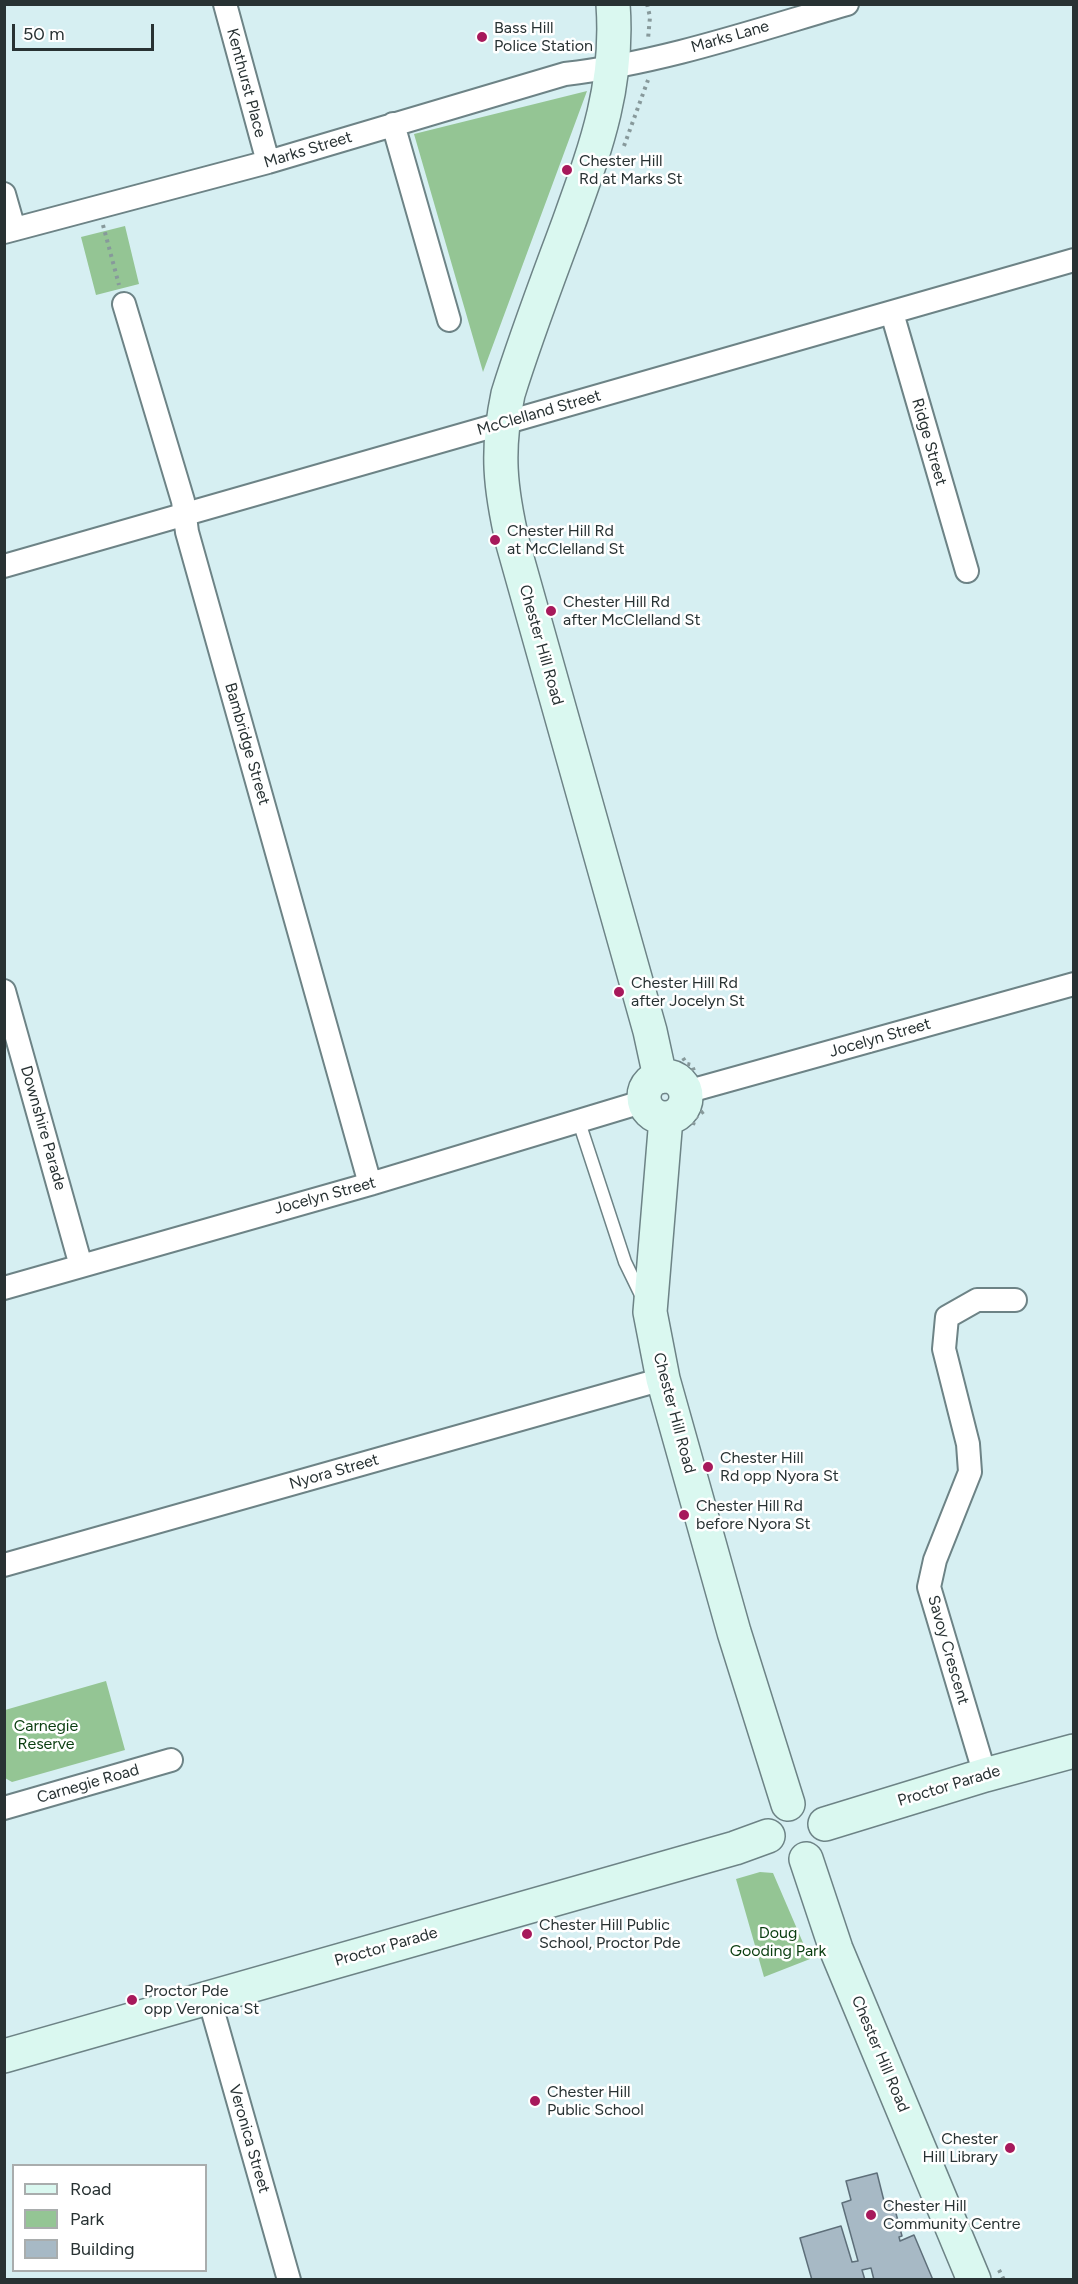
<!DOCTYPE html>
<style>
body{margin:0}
#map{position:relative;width:1078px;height:2284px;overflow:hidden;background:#d6eff2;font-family:Figtree,sans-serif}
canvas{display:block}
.frame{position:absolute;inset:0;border:6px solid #283233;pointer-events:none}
.legend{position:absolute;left:12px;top:2164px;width:195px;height:108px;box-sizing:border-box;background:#fff;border:2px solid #a9adad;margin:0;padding:8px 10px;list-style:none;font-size:18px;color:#283233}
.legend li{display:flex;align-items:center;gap:12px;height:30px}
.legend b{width:30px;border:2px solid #a9adad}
.scale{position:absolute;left:12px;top:24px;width:142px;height:27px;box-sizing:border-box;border:3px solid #283233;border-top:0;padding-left:8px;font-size:18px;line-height:21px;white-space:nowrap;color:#283233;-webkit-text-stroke:4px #fff;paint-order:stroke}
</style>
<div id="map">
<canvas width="1078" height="2284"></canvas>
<div class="frame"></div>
<ul class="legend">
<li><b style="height:8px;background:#daf8f0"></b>Road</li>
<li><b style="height:16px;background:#94c594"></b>Park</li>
<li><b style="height:16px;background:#a7b9c5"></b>Building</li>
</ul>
<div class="scale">50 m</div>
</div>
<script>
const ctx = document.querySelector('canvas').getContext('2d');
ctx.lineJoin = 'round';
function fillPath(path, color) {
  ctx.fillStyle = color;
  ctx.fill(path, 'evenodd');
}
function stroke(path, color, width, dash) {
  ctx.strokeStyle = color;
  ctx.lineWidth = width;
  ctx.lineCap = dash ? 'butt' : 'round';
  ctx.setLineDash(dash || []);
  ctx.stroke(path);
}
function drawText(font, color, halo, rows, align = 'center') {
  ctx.font = font + ' Figtree,sans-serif';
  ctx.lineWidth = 5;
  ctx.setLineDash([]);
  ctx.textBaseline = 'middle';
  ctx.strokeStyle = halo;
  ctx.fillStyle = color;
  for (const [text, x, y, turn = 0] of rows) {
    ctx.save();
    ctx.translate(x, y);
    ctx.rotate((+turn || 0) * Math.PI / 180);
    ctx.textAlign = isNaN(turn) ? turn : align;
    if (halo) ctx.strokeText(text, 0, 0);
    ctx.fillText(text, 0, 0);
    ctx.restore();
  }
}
fillPath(new Path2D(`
 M587,91L483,372L414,134Z
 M125,226L139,284L96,295L81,237Z
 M106,1681L125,1750L12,1782L5,1778V1710Z
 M760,1872L773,1873L810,1959L764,1977L736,1879Z`), '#94c594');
const building = new Path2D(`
 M877,2173L885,2205L893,2202L902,2236L899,2237L900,2241L914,2235L933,2280H874L871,2268L862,2270L865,2280H812L800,2238L841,2226L852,2262L858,2261L842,2203L851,2200L846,2181Z`);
fillPath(building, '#a7b9c5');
stroke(building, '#5e6f7a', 1.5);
const lane = new Path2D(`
 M579,1122L625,1262L642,1297`);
const street = new Path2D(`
 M225,4L268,162
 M393,124L449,320
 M4,194L14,229
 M4,232L268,162L565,74C661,63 754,31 847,4
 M124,304L183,501L187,532L370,1184
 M892,313L967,571
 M4,566L1074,260
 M4,991L81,1266
 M686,1092L1074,984
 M4,1288L370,1184L645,1101
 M4,1565L663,1379
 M985,1775L929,1587L935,1560L970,1472L968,1444L944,1349L947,1317L977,1300H1015
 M4,1808L171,1760
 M209,1998L289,2280`);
const secondary = new Path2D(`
 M613,4C619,86 596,147 569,222C548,279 526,336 508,394C496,451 500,488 513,544L650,1031L660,1077
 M644 1097a21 21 0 1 1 42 0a21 21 0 1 1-42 0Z
 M666,1118L650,1312L663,1379L734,1632L788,1804
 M825,1824L985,1775L1074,1751
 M806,1859L836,1949L974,2280
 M4,2056L735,1848L768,1836`);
stroke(lane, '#6d8386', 15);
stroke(street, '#6d8386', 26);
stroke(secondary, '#6d8386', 36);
stroke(new Path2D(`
 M647,4L650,17L648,39
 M624,146L648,80
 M103,225L119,285
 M683,1058L687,1064L692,1065L694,1071
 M693,1125L695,1118L704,1111L703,1108
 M999,2270L1004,2280`), '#87999b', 4, [3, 4.5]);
stroke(lane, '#fff', 12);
stroke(street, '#fff', 22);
stroke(secondary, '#daf8f0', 33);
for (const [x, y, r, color] of [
 [482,37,6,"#a7195b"],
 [567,170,6,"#a7195b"],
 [495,540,6,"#a7195b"],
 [551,611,6,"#a7195b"],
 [619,992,6,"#a7195b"],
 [708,1467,6,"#a7195b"],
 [684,1515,6,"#a7195b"],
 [527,1934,6,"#a7195b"],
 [132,2000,6,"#a7195b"],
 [535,2101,6,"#a7195b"],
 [1010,2148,6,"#a7195b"],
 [871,2215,6,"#a7195b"]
]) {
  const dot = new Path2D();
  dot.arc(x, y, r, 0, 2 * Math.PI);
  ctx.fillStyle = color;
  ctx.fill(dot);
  stroke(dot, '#fff', 2);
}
drawText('16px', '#283233', '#fff', [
 ["Bass Hill",494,28],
 ["Police Station",494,46],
 ["Chester Hill",579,161],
 ["Rd at Marks St",579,179],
 ["Chester Hill Rd",507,531],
 ["at McClelland St",507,549],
 ["Chester Hill Rd",563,602],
 ["after McClelland St",563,620],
 ["Chester Hill Rd",631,983],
 ["after Jocelyn St",631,1001],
 ["Chester Hill",720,1458],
 ["Rd opp Nyora St",720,1476],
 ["Chester Hill Rd",696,1506],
 ["before Nyora St",696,1524],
 ["Chester Hill Public",539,1925],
 ["School, Proctor Pde",539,1943],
 ["Proctor Pde",144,1991],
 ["opp Veronica St",144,2009],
 ["Chester Hill",547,2092],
 ["Public School",547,2110],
 ["Chester",998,2139,"right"],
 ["Hill Library",998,2157,"right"],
 ["Chester Hill",883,2206],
 ["Community Centre",883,2224]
], 'left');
drawText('16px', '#283233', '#fff', [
 ["Marks Lane",730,37,-16],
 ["Kenthurst Place",246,83,75],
 ["Marks Street",308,150,-17],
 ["McClelland Street",539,413,-16],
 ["Ridge Street",929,442,74],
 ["Chester Hill Road",541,645,74],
 ["Bambridge Street",247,744,74],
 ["Jocelyn Street",880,1038,-16],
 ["Downshire Parade",43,1128,74],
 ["Jocelyn Street",325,1196,-15],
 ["Chester Hill Road",674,1413,75],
 ["Nyora Street",334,1472,-16],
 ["Savoy Crescent",948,1650,74],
 ["Carnegie Road",88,1784,-16],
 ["Proctor Parade",949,1786,-17],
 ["Proctor Parade",386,1947,-16],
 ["Chester Hill Road",880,2054,67],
 ["Veronica Street",249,2139,74]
]);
drawText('16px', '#093d0f', '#fff', [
 ["Carnegie",46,1726],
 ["Reserve",46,1744],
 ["Doug",778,1933],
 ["Gooding Park",778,1951]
]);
</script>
